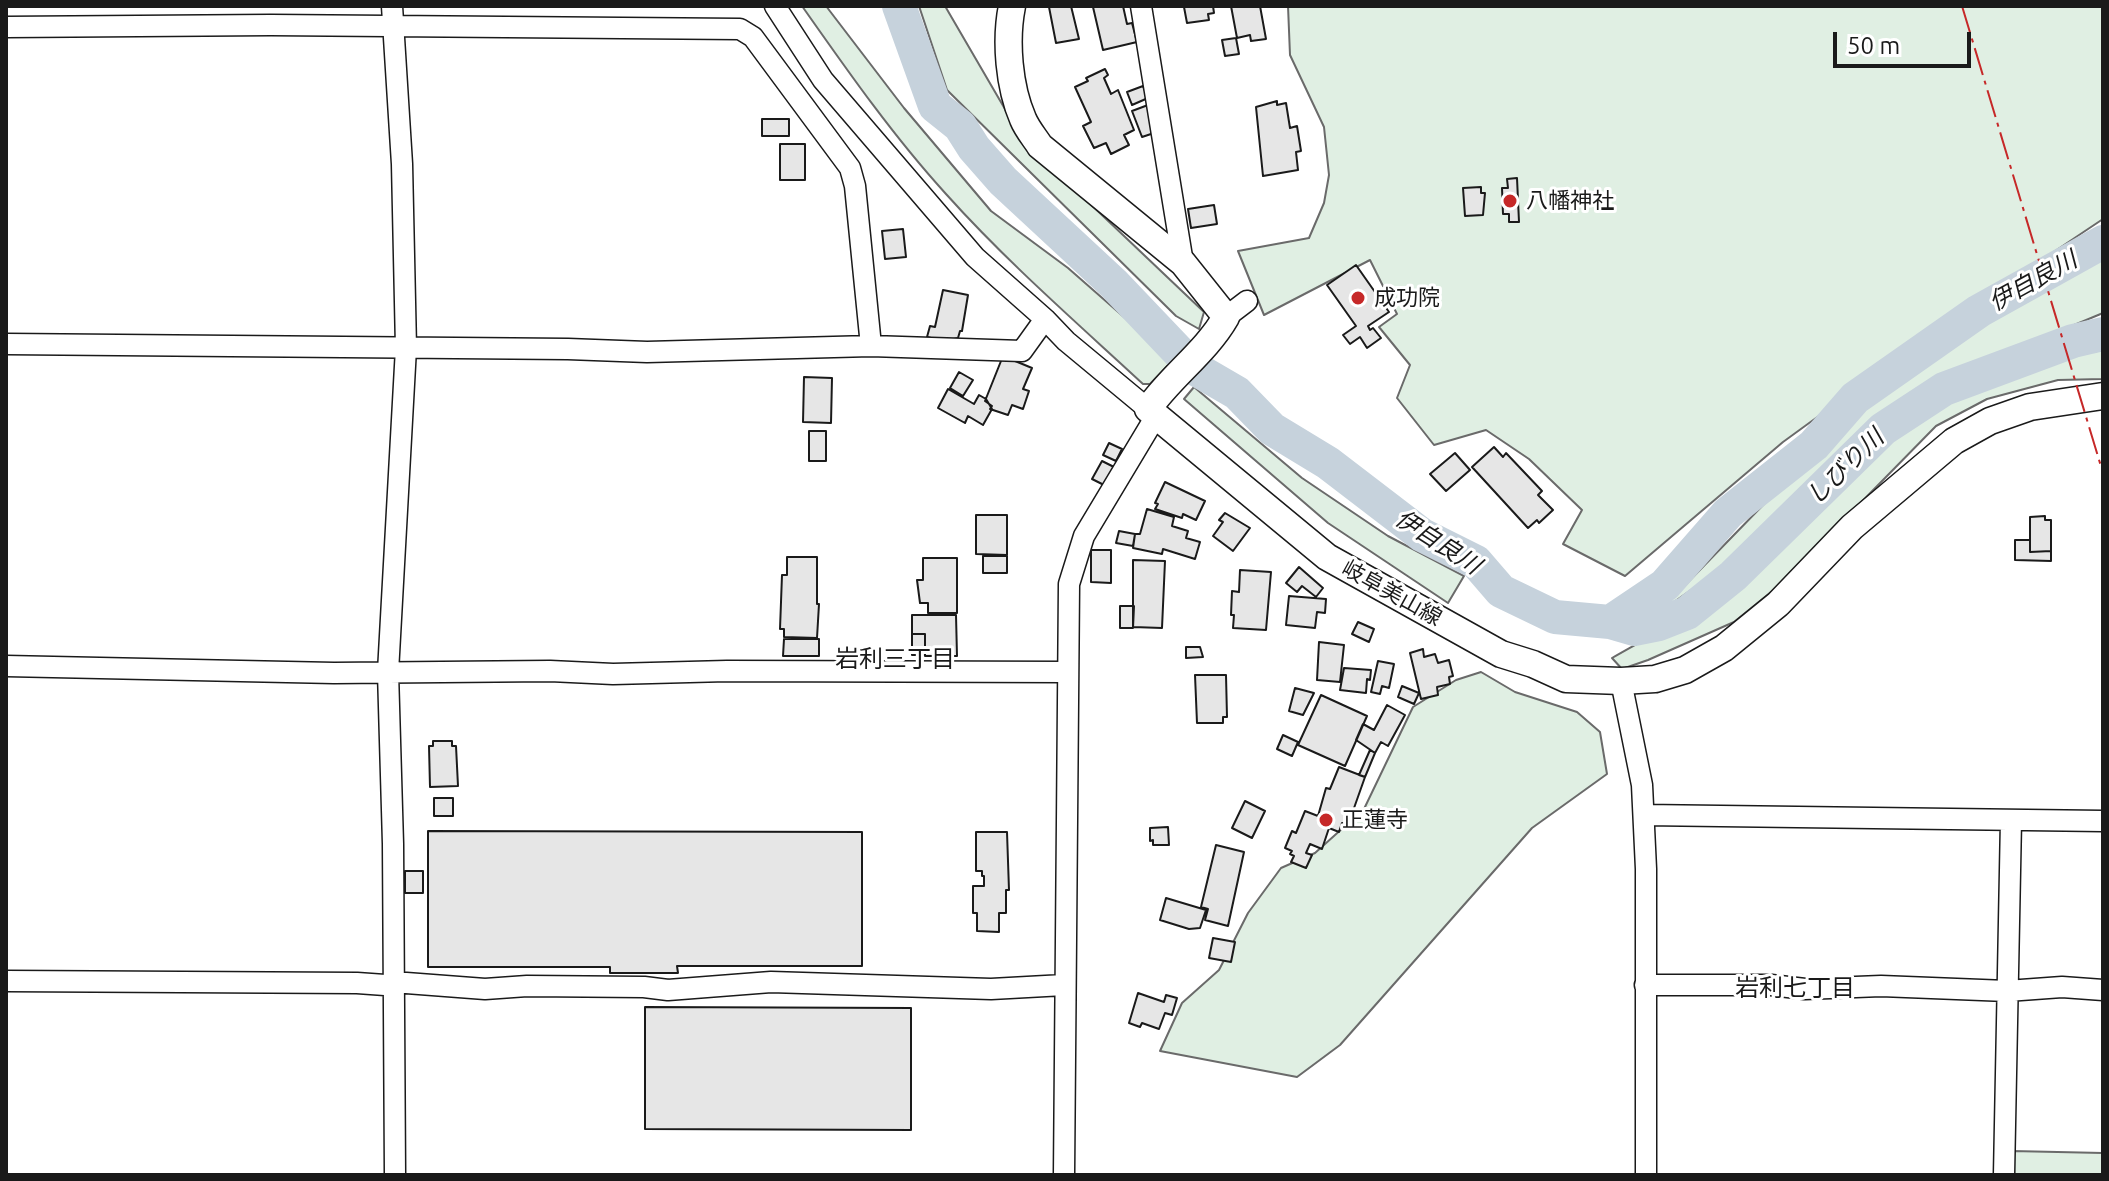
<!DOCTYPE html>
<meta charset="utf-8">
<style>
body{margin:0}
#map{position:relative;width:2109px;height:1181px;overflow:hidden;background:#fff;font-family:Ubuntu,sans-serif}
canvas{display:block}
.frame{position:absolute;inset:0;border:8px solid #1a1a1a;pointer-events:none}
.scale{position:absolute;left:1833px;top:32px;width:138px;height:36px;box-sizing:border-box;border:4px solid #1a1a1a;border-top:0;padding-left:10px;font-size:24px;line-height:28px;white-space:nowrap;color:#1a1a1a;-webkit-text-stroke:6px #fff;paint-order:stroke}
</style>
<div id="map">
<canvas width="2109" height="1181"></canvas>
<div class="frame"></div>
<div class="scale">50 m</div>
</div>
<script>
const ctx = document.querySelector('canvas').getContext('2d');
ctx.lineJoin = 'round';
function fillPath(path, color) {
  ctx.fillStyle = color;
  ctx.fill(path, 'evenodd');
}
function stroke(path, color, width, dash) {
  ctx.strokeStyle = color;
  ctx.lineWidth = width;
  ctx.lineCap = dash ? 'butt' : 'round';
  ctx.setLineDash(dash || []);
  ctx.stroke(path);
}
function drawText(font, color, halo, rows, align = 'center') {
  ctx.font = font + ' Ubuntu,"Noto Sans JP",sans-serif';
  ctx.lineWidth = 6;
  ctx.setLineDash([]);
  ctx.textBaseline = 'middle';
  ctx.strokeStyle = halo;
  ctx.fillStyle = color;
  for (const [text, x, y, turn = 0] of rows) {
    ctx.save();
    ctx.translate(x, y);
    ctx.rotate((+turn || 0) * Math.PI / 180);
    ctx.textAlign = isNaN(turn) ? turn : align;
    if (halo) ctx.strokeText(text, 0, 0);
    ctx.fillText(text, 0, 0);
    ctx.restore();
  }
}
const green = new Path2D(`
 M802,6H826L904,108L991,211L1068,268L1173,360L1150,384H1143C1076,322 1007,262 946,194C893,136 847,70 802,6Z
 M919,6H945L1023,140L1204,312L1199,329L1176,316L947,90Z
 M1288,6H2103V219L1937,330L1783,442L1625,576L1563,544L1582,510L1529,459L1486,430L1434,445L1397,398L1410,365L1379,327L1397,314L1370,260L1264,315L1238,251L1309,238L1324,203L1329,175L1324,127L1290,55Z
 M2103,253V313L1942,380L1874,425L1725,566L1657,614L1874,391Z
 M2103,350V379L2058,380L1987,399L1936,426L1781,584L1734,622L1648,660L1622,669L1612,658C1663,629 1715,601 1760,564C1821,514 1871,449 1937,406C1986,375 2047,359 2103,350Z
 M1194,387L1302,478L1388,536L1464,576L1448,603L1328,523L1184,399Z
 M1481,672L1515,692L1577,712L1600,732L1607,774L1532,828L1340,1045L1297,1077L1160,1051L1182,1003L1219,970L1248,913L1281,868L1315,853L1364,809L1413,707L1456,680Z
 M2012,1151L2103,1153V1175H2012Z`);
fillPath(green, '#e0efe3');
stroke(green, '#6a6a6a', 2);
stroke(new Path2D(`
 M899,6L935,106L960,126L974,148L1003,181L1114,284L1194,368L1237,393L1272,429L1328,463L1422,535L1476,562L1501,591L1555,617L1610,622L1634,629L1659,624L1687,613L1733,576L1883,429L1944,389L2073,341L2103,334
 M1610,622L1665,585L1728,513L1814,445L1855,398L1979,311L2103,242`), '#c6d2dc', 34);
const building = new Path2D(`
 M1071,6L1079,39L1056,43L1049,7Z
 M1123,6L1127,24L1132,23L1137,42L1103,50L1093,7Z
 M1178,6H1213L1214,13L1208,14L1209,20L1187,23L1184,7Z
 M1231,6H1260L1266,39L1251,41L1250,35L1237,38Z
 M1236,38L1239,54L1225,56L1222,40Z
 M1105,69L1108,75L1104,78L1111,94L1118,90L1134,130L1124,135L1129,145L1111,154L1106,143L1094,148L1083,126L1091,122L1075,87L1088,81L1086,78Z
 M1143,86L1148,98L1132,105L1127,92Z
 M1277,101V105L1286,103L1290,128L1297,126L1301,151L1296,152L1298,170L1263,176L1256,107Z
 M1148,105L1157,132L1142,137L1132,111Z
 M762,119H789V136H762Z
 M780,144H805V180H780Z
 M1517,178L1519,222H1509V214H1503L1502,188H1508L1507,179Z
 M1481,187V193H1485L1483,215L1465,216L1463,188Z
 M1214,205L1217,224L1191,228L1188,209Z
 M903,229L906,257L885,259L882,231Z
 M1356,265L1389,312L1368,326L1370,330L1373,328L1381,338L1367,348L1360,337L1350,344L1343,335L1356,326L1327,285Z
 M943,290L968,295L962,331H960L958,338L944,341L927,337L930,326L935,327Z
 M1003,356L1032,368L1023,389L1029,391L1023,409L1012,405L1008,415L990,409L992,406L985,401Z
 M959,372L973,380L963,396L950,388Z
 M804,377L832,378L831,423L803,422Z
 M948,389L974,404L979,395L986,399L992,409L983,425L968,416L965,423L938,408Z
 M809,431H826V461H809Z
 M1109,443L1122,449L1116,461L1103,455Z
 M1494,447L1503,457L1506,453L1542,491L1538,495L1553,510L1539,523L1537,520L1528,528L1472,467Z
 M1455,453L1470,470L1446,491L1430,474Z
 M1102,461L1114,467L1104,485L1092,479Z
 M1165,482L1205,501L1196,520L1183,514L1182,518L1155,509L1158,504L1155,503Z
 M1147,509L1174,517L1172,526L1188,531L1186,538L1200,542L1195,559L1163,549L1162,554L1133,548L1135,534H1140Z
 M1225,513L1250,528L1233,551L1213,536L1223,522L1219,520Z
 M976,515H1007V555L976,554Z
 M2045,516V520H2051V551L2030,552V517Z
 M1119,531L1135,534L1133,546L1116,543Z
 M2015,540H2030V552L2051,551V561L2015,560Z
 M1091,550H1111V583L1091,582Z
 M983,556H1007V573H983Z
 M787,557H817V604H819L817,638L784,637V629H780L782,575H787Z
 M923,558H957V613H928V603H920L917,580H923Z
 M1133,560L1165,561L1162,628L1133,627Z
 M1299,567L1323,588L1316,597L1302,586L1297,592L1286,583Z
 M1240,570L1271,572L1266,630L1233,628L1234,615H1231L1232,591L1239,592Z
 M1289,596L1326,599L1325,613L1317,612L1315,628L1286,625Z
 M1120,606H1134L1133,628H1120Z
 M912,615H956L957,656H925V634H912Z
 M1358,622L1374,629L1369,642L1352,634Z
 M912,634H925V655H912Z
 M784,639H819V656H783Z
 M1319,642L1344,645L1340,682L1317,680Z
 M1186,647H1200L1203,657L1186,658Z
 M1423,649L1424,657L1435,654L1438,663L1449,660L1453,676L1449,677L1450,684L1437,687L1438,695L1421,699L1410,653Z
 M1378,661L1394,664L1389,688L1382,686L1380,694L1371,692Z
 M1344,668L1371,670L1370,680L1367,679L1366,693L1340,690Z
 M1195,675H1226L1227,717H1223V723H1197Z
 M1402,686L1419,693L1414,704L1398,697Z
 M1295,688L1314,693L1303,715L1289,711Z
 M1321,695L1367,716L1345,766L1298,745Z
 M1387,705L1405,715L1388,746L1381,742L1375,753L1356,740L1363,724L1374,730Z
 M1283,735L1298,742L1292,756L1277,749Z
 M433,741H452V746H456L458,786L430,787L429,746H433Z
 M1370,750L1375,753L1365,777L1359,775Z
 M1339,767L1365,777L1348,825L1342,823L1339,832L1329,828L1322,849L1310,844L1306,853L1312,855L1306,868L1291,862L1294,856L1290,854L1292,851L1285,848L1292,831L1296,833L1305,811L1318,816L1326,788L1330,789Z
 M434,798H453V816H434Z
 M1245,801L1265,811L1252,838L1232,828Z
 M1168,827L1169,845H1153V840L1150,841V828Z
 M428,831L862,832V966H677L678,973H610V967H428Z
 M976,832H1007L1009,890H1006V913H999V932L977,931V913H973V886H984V876H982V871H976Z
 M1216,845L1244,852L1228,926L1205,920L1208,909L1201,907Z
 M405,871H423V893H405Z
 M1166,898L1206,910L1200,928L1189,929L1160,920Z
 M1213,938L1235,942L1231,962L1209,958Z
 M1138,993L1164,1002L1166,995L1177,998L1172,1015L1165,1013L1159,1029L1142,1023L1140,1027L1129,1023Z
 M645,1007L911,1008V1130L645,1129Z`);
fillPath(building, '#e6e6e6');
stroke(building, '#1a1a1a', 2);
const minor = new Path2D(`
 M392,6L402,164L406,348L388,672L393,844L395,1175
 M775,6L823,80L975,257L1045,319L1066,341L1148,409
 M1141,6L1183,263
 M6,27L271,25L740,29L753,37L850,168L855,186L871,346
 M1226,317L1247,301
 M6,344L568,349L647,352L871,346L1022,351L1045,319
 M6,666L334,673L550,671L613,674L727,671L1067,672
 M1621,681L1642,785L1646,869V1175
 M1644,815L2103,821
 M6,981L357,983L385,985L393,982L485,989L527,986L644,987L668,990L771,982L991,989L1064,985
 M1645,985H1771L1805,989L1881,986L2007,991L2062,987L2103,990
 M1064,1175L1069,584L1084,536L1156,416
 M2004,1175L2011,820`);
const major = new Path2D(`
 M1012,6C1005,41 1009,87 1023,119C1027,129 1035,138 1040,146L1183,263L1226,317C1206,352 1171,376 1148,409L1327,557L1501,654L1533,664L1566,679L1621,681L1655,679L1685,670L1724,648L1778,604L1852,527L1954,441L1990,421L2030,407L2103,396`);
stroke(minor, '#1a1a1a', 23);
stroke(major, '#1a1a1a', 29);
stroke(minor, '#fff', 20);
stroke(major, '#fff', 26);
stroke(new Path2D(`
 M1962,6L2103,473`), '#c62828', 2, [28, 6, 4, 6]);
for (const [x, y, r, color] of [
 [1510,201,8,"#c62828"],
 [1358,298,8,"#c62828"],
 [1326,820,8,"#c62828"]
]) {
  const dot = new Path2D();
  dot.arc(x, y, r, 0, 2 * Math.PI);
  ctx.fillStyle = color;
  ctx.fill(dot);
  stroke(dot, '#fff', 3);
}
drawText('22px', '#1a1a1a', '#fff', [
 ["八幡神社",1526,201],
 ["成功院",1374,298],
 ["正蓮寺",1342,820]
], 'left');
drawText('22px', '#1a1a1a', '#fff', [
 ["岐阜美山線",1392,593,29]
]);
drawText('italic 24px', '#1a1a1a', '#fff', [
 ["伊自良川",2033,281,-29],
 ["しびり川",1845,467,-44],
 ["伊自良川",1438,542,33]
]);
drawText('24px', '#1a1a1a', '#fff', [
 ["岩利三丁目",895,659],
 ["岩利七丁目",1795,988]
]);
</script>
